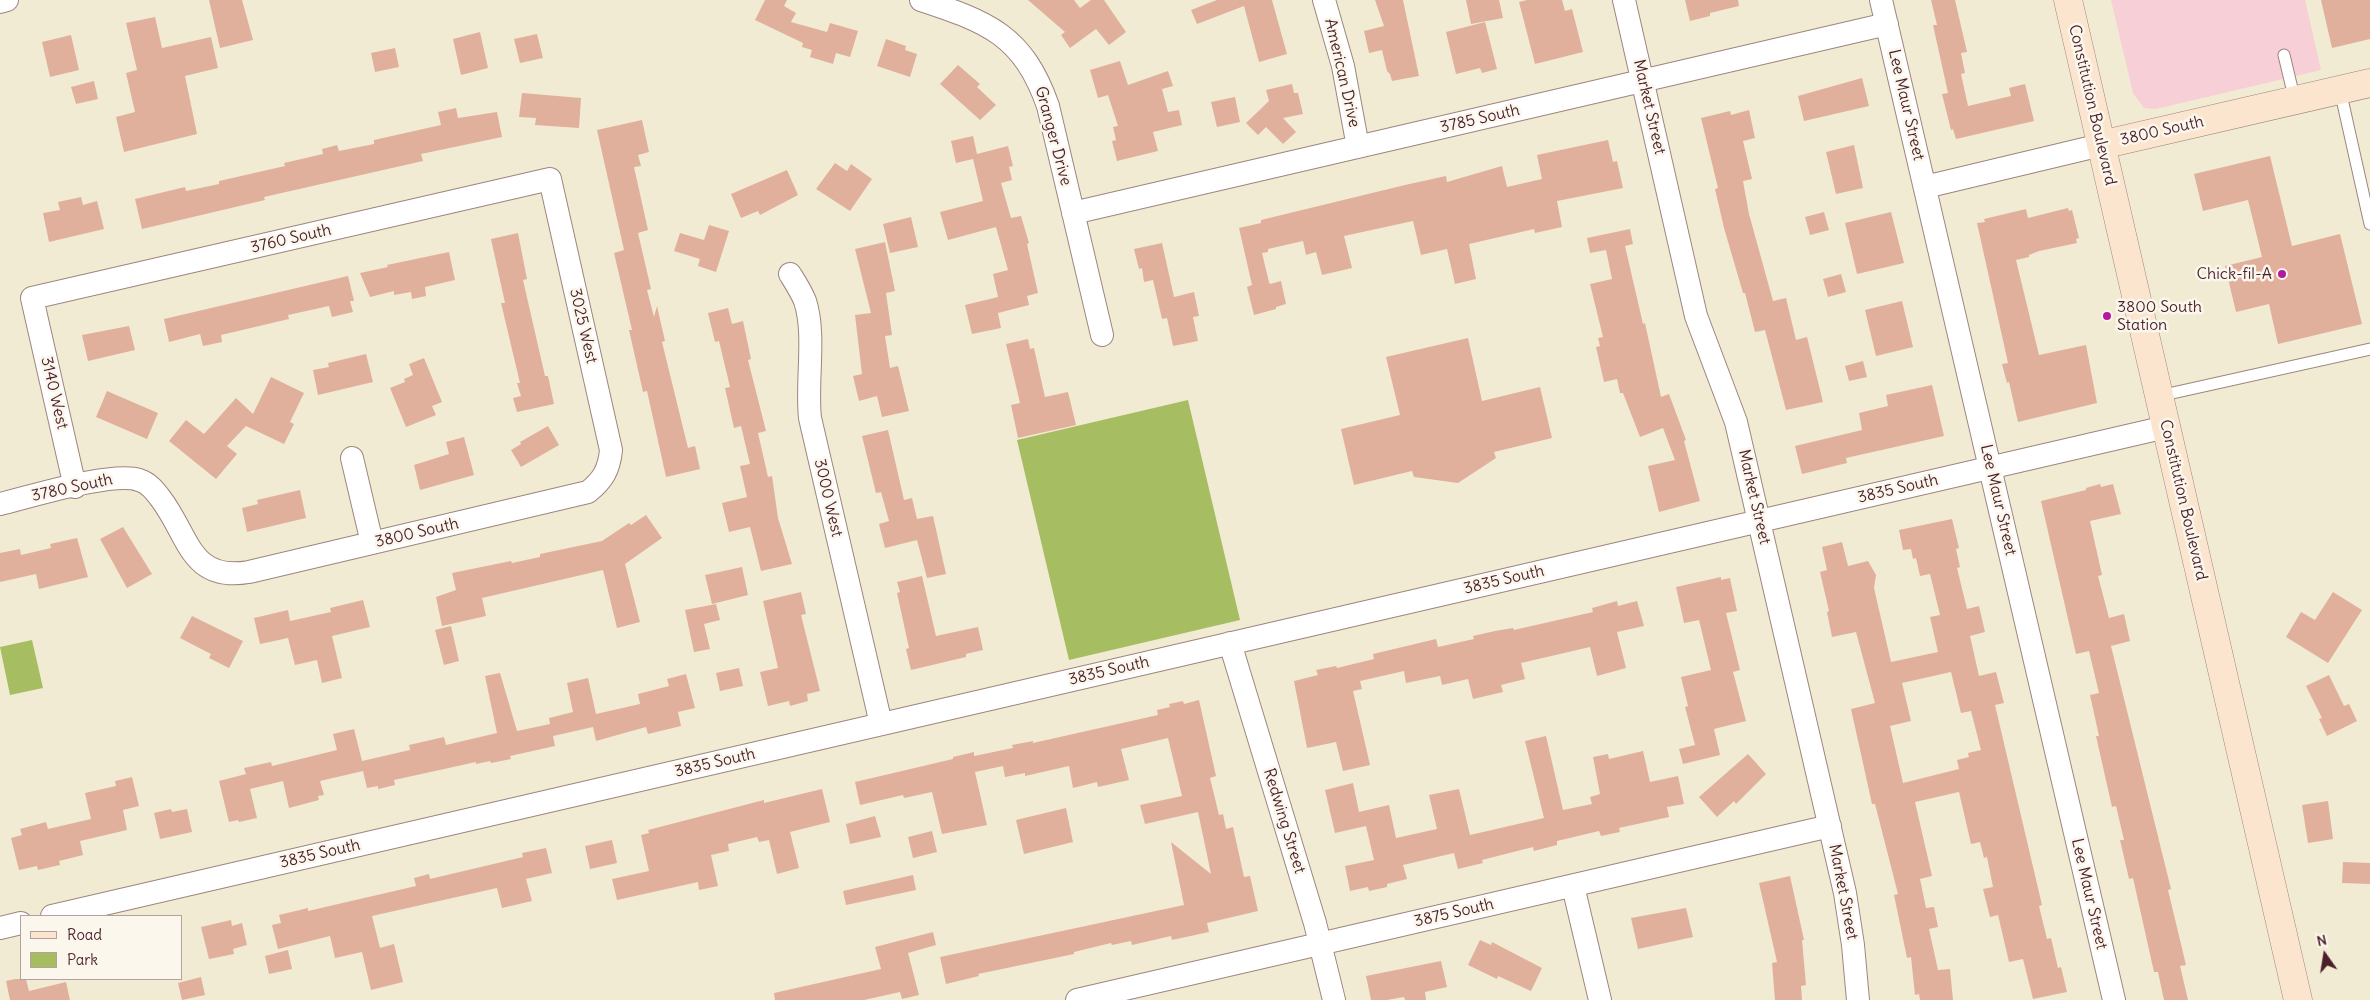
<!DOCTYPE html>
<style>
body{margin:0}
#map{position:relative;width:2370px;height:1000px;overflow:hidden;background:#f2ebd3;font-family:Delius,sans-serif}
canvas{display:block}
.legend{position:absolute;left:20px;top:915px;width:162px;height:65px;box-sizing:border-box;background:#fbf7ec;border:1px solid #b4a19f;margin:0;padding:6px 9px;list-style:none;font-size:15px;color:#4a1f2b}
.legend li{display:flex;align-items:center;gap:10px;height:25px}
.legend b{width:25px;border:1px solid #b4a19f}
.north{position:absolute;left:2300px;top:930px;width:50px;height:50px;-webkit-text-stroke:4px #fbf7ec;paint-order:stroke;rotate:347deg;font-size:14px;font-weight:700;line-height:20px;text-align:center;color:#4a1f2b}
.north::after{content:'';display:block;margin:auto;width:18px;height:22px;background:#4a1f2b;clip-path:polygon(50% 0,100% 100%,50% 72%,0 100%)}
</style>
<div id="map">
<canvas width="2370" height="1000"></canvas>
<ul class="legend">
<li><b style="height:6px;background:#fbe5cf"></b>Road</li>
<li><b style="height:14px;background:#a7bd62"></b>Park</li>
</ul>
<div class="north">N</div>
</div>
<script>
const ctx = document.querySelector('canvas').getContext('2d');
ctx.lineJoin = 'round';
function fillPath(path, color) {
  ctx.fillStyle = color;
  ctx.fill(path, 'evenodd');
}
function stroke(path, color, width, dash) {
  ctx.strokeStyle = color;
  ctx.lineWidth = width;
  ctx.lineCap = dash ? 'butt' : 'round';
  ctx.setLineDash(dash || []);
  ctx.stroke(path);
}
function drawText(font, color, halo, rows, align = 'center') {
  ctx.font = font + ' Delius,sans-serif';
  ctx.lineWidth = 5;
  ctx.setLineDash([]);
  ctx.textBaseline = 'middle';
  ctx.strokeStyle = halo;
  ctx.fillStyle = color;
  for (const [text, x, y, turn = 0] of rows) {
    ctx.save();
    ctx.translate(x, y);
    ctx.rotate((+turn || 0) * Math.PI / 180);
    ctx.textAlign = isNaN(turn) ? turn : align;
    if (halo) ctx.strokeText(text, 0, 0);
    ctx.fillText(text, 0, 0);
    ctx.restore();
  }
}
fillPath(new Path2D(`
 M2111,0H2305L2321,70L2156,109L2144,108L2133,93Z`), '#f6cfd7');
fillPath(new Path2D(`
 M1188,400L1240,620L1069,660L1017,440Z
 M32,640L43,688L10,695L0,647Z`), '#a7bd62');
fillPath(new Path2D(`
 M209,0H242L253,40L220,48Z
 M765,0H787L784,6L796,13L791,22L827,32L830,23L858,31L850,57L836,53L833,64L810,57L812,50L802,47L803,43L755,20Z
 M1028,0H1074L1080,8L1091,0H1104L1126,32L1109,45L1096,29L1070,48L1061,35L1065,32Z
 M1217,0H1272L1287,54L1259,62L1244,6L1197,24L1191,10Z
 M1375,0H1403L1419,76L1392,81L1390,74L1387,71L1382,50L1369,53L1364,31L1384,26Z
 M1466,0H1499L1503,18L1471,24Z
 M1527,0H1562L1565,11L1572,9L1583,52L1535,64L1519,2Z
 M1685,0H1738L1739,6L1710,13V16L1690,21Z
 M1931,0H1955L1967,52L1961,53L1965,73L1961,74L1968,106L2011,96L2009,88L2025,84L2034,121L1956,139L1953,129L1951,130L1942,94L1948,93L1933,25H1937Z
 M2321,0H2370V39L2332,48Z
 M155,17L162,48L211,37L218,68L185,76L197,134L124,152L116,117L135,112L126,73L137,70L126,23Z
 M1485,22L1497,69L1482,73L1480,68L1456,74L1446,32Z
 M480,32L488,68L461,75L453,39Z
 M537,34L543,58L520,63L514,39Z
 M71,35L79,70L50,77L42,42Z
 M886,39L906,46L905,50L917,54L910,77L877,66Z
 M395,48L399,67L375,72L371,53Z
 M1120,61L1128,85L1168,71L1173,86L1162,89L1168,112L1179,110L1182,125L1153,132L1158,151L1117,161L1112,141L1116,140L1113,127L1118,126L1108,95L1098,98L1090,70Z
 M958,65L980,84L977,87L996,105L980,120L940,84Z
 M1862,78L1869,106L1804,121L1798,96Z
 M94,81L98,99L76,104L71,87Z
 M1292,84L1294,93H1298L1303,114L1283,118L1296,132L1283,144L1266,127L1258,135L1246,123L1269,101L1266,90Z
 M522,93L581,98L579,128L535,125L536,118L519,117Z
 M1235,97L1240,122L1217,127L1211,102Z
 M456,108L458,118L497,112L502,137L421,154L423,161L264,197L265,200L142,229L135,199L185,187L186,191L219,184V181L285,166L284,163L323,154L322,149L337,145L339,151L374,144V140L441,125L438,112Z
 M1749,110L1755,138L1743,141L1752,179L1743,181L1749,214L1773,301L1786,298L1796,340L1807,337L1823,402L1786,410L1765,330L1755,332L1745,293H1743L1724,228L1715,189L1718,188L1701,118L1730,111L1731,115Z
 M642,120L649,152L638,155L641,166L634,167L648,230L638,233L651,289L647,290L654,317L657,306L665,341L662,342L688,448L695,446L700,469L666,477L647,391L643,392L629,330H632L614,253L624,250L597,130Z
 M973,136L977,154L1008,146L1013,166L1009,167L1012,180L1001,183L1011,218L1021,216L1029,243L1027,244L1038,293L1027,296L1029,305L998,313L1001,328L972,334L965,305L998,297L993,274L1008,270L996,227L948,240L940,212L983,201L973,159L956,163L951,141Z
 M1608,140L1613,162L1617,161L1623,188L1557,201L1562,227L1535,233L1534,229L1469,244L1476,279L1455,284L1447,249L1421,255L1413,221L1344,236L1352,268L1322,275L1316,252L1306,255L1303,241L1268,249V252L1262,253L1269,282L1270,284L1281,281L1286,304L1276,307V309L1254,315L1247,287L1252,285L1239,228L1261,223V220L1405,185L1446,176L1447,182L1502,166L1507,187L1542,179L1537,155Z
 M1854,145L1863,188L1836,194L1826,152Z
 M2270,156L2292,246L2340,234L2362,324L2278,344L2269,304L2236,312L2225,266L2262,257L2248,200L2203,211L2194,174Z
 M835,163L847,171L851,164L872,179L850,211L816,189Z
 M787,170L798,195L760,215L758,211L741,218L731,194Z
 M81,197L83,205L97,201L104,229L49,242L43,213L60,210L58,202Z
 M2068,208L2069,211L2072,210L2079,238L2076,239L2077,243L2039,251L2029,255V257L2016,260L2039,355L2086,345L2097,403L2018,422L2009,382L2007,383L2002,364L2008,363L1977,223L1985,222L1984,219L2026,209L2028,218Z
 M1824,212L1829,230L1810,235L1805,217Z
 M1891,212L1904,263L1857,274L1845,223Z
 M911,217L918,247L890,253L883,224Z
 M709,225L729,231L716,272L698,266L700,259L674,251L680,233L704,240Z
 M1630,229L1633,244L1625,246L1643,324L1645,323L1661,397L1669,394L1686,440L1684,441L1700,501L1659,512L1648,466L1675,460L1663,428L1640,437L1623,393H1620L1617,379L1604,382L1596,347L1600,346L1598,338L1603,337L1590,284L1612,279L1606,250L1590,253L1587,238Z
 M518,233L527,279L523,280L545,376H548L554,404L517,412L513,398L521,396L517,383H520L501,303H505L491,239Z
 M885,242L895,291L886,293L892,335L885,336L890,368L898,366L909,411L882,417L877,396L859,401L853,376L862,374L855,315L871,313L855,249Z
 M1162,243L1174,297L1194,292L1199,316L1193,317L1198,341L1173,346L1167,318L1162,319L1153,280L1144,282L1142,268L1139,269L1134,249Z
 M449,252L455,280L425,287L426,296L412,299L411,292L394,295V291L370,297L360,273L388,267L387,265Z
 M1841,274L1846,292L1828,297L1823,279Z
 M348,276L354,301H350L353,312L332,317L329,306L288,315L289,319L221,335L222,342L203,346L200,334L169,342L164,319Z
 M1902,301L1913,347L1876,356L1865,310Z
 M728,308L732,324L743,321L751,359L748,360L766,431L758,433L768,477L772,476L778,518L792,564L761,571L750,527L729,532L722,503L747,497L740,466L750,464L741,426L734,428L725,388L730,387L719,341L715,342L708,313Z
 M129,326L135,350L88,361L82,335Z
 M1468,338L1482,401L1540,387L1552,438L1494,452L1496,458L1458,483L1414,477L1412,471L1354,485L1341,429L1400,415L1386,357Z
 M1028,339L1030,349L1034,348L1045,397L1068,392L1076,425L1018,438L1011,405L1020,403L1006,344Z
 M366,354L373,382L318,395L313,370L329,367L328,363Z
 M424,358L442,402L432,406L436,415L406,427L390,388L405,382L404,379L413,375L409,364Z
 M1863,361L1867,377L1849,381L1845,366Z
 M271,377L304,393L290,422L294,424L284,444L246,426L227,446L237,454L216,479L169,441L186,420L204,434L236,398L253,414Z
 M1932,385L1944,436L1846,458L1847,463L1802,474L1795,446L1862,430L1859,413L1888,406L1886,395Z
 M107,391L158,413L147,439L96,417Z
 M548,426L559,445L521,467L511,450L521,444L520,442Z
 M888,430L904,500L912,498L917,519L933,516L946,574L927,578L917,540L885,548L879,524L889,521L881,492L876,493L862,436Z
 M464,437L474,475L420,490L414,465L449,454L446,442Z
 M2100,484L2101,487L2113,484L2121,514L2090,521L2102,575L2098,576L2109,618L2124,614L2130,641L2111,646L2171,889L2168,890L2186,965L2180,966L2188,1000H2164L2158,972H2154L2133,878L2129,879L2120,840H2124L2116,806L2112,807L2096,736H2099L2090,695L2099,693L2089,651L2076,654L2041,501L2086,490V488Z
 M300,490L306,518L247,532L242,508L258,504L257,500Z
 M646,515L662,538L625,564L640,622L617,628L603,570L482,598L486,616L442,626L436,597L456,590L452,573L511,561L512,563L540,557V554L602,541L629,523L631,525Z
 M1952,519L1959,548L1956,549L1960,567L1957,568L1967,609L1979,606L1985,632L1970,636L1979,676L1996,672L2004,703L1995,705L2042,905L2039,906L2047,939L2051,938L2058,968L2061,967L2067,992L2033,999L2023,959L2009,962L1998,915L1990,917L1983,889L1993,887L1987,857L1984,858L1980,842L1971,844L1959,792L1915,802L1932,876L1920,879L1926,908L1934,907L1938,927L1929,929L1938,970L1950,969L1953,1000H1920L1919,994L1915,995L1911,957L1907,958L1894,895L1898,894L1875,804H1872L1851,709L1875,703L1856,632L1832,637L1827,612L1829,611L1820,572L1827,570L1822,547L1842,542L1848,566L1868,561L1876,575L1874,588L1891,662L1938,652L1930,617L1940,615L1930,574L1920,576L1916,558L1913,559L1911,549L1903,550L1899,530ZM1951,672L1961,713L1971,711L1981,750L1968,753L1969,757L1957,760L1959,769L1903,783L1890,726L1911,721L1902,683Z
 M123,527L152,574L127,588L100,539Z
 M77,538L88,577L39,589L36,574L0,582V553L20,549L21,555L51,548L50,544Z
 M742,567L748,595L712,604L705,575Z
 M922,576L936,636L978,627L983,650L966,654V657L911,670L906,649L909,648L897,593L900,592L897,582Z
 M1721,577V580L1730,578L1737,611L1726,613L1740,670L1733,672L1746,721L1714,729L1720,755L1683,764L1679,749L1695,745L1685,707L1688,706L1681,677L1711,670L1699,620L1684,623L1676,587Z
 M801,592L806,614L801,615L820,691L807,694L808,701L790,706L789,701L768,706L760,672L778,668L763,601Z
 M2333,592L2362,610L2328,663L2286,637L2301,612L2315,620Z
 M363,600L370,627L332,636L342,678L322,683L317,660L295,665L288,638L260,644L254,618L288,610L290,621L331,612L330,608Z
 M1617,601L1618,606L1637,601L1644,626L1617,632L1626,668L1597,676L1590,647L1521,663L1525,679L1501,685L1503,692L1473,699L1468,679L1442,685L1440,676L1406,683L1404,671L1360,681L1362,689L1353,691L1370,765L1343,771L1336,742L1307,748L1294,681L1318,675L1316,670L1336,666L1337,668L1374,659L1373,654L1436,639L1438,647L1474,639L1473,636L1495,631L1513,628L1514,630L1593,612L1592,608Z
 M716,604L720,620L704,624L710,649L694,652L685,610Z
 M192,616L243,641L229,668L209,658L211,654L180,638Z
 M451,626L459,661L444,665L435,630Z
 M739,668L743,686L720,691L716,673Z
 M500,673L517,731L550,724L549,718L573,712L567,683L588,678L596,714L640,704L638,694L669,686L667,679L686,674L695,708L678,712L681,726L648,734L646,727L596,741L593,727L553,736L555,746L510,756L511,759L491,763L490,761L476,764V762L394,780L395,785L378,789V786L367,788L363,771L320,781L324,795L318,796L319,800L289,808L283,781L250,789L257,818L239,822L238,820L229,822L219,781L246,774L244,768L271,762L272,766L337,750L333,734L354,729L362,761L410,750L409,745L444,737L446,745L497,733L485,676Z
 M2329,675L2344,706L2349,704L2357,721L2327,736L2319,719L2322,718L2306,686Z
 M1199,700L1216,776L1210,778L1219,815L1223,814L1226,829L1233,827L1244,877L1250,876L1258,911L1207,923L1209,932L1172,940L1171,936L1132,945L1131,941L1112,945L1111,943L1074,952V954L978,974L979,976L946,984L940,957L1184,905L1171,842L1211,874L1198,812L1145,824L1140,805L1182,796L1168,738L1121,749L1129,780L1098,787L1097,782L1073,788L1069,766L1025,776V773L1005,777L1003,766L975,772L987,825L942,834L932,792L904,798L903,795L860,805L855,782L953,759V757L974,752V756L1013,748L1012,745L1033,741V743L1158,715L1157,710L1170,707L1169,704L1183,701L1184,704Z
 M1546,736L1563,810L1592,804L1590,797L1600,794L1593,757L1608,754L1609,759L1643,751L1650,782L1678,776L1684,804L1667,807L1669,817L1619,828L1620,832L1601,836L1599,831L1557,841V845L1534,851L1533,847L1482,860L1483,863L1458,869L1454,853L1403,865L1407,879L1387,884V887L1369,891L1368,887L1350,891L1345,866L1374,860L1366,826L1335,833L1325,790L1353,783L1359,812L1389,805L1396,838L1437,829L1429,795L1459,789L1470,835L1544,818L1525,741Z
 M1748,754L1766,774L1736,804L1734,801L1717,817L1699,797Z
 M132,777L139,806L123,810L127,830L80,841L83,855L59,861L60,865L38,870L37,866L19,870L11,838L22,835L20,829L46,822L48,829L91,819L85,793L116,786L115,781Z
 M822,789L830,822L790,832L799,868L777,874L769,840L759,842L757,837L728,844L729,851L711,855L718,886L699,890L698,882L617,900L612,879L649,871L641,835L649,833L648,830L764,800V803Z
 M2328,801L2333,839L2308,843L2302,805Z
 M1066,808L1073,842L1024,854L1016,820Z
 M171,809L172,812L187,809L192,832L160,839L154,813Z
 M875,816L881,837L850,844L846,824Z
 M932,831L937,852L913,858L908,837Z
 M612,840L617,863L590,869L585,846Z
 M546,848L552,873L526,879L532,901L502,908L497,888L372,916L380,948L394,944L403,982L371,990L362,952L335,958L330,936L278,949L272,925L281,923L279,915L308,908V911L416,886L414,878L429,874L430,879L523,857L522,853Z
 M2343,862L2370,863V884L2342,883Z
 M913,875L916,890L846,905L843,891Z
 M1790,876L1804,940H1802L1806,985L1801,986L1802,1000H1775L1772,963L1777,962L1759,883Z
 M1686,908L1693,937L1638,949L1631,918Z
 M231,920L232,926L242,923L247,945L233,949L234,954L209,959L201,927Z
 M933,932L936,945L908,953L919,995L902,999L900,992L864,1000H775L774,993L881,969L875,947Z
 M1480,940L1491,945L1492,942L1542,968L1531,991L1498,976L1497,979L1468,965Z
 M288,950L292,969L269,974L265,956Z
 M1441,961L1447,987L1425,992L1426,1000H1405L1404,997L1387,1000H1371L1366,976Z
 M201,977L205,995L182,1000L178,983Z
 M15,979H26L29,991L66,982L70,1000H10L6,981Z`), '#e0b09d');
const lane = new Path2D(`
 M2284,55L2295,101
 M2340,90L2370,224
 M2159,396L2370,349`);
const street = new Path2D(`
 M921,0C988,22 1023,35 1048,106L1102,335
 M1324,0L1343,66L1358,147
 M1624,0L1696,316L1736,422L1845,893L1853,945L1858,1000
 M1881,0L2114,1000
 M0,2L7,0
 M1925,187L2101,145
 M1073,213L1887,24
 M790,274C795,282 801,291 805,301C816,334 806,382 810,418L881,724
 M352,458L372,543
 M0,504C30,497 112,471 139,480C149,483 155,491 161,499C189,536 190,582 249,572L588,492C603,480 609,470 611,450L550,179L32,298L75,487
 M1230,643L1315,923L1334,1000
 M1573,886L1600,1000
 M52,916L2166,427
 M0,928L21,923
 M1077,1000L1830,826`);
const secondary = new Path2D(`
 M2068,0L2298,1000
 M2101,145L2370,83`);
stroke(lane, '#9e857f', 13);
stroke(street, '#9e857f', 24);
stroke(secondary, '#9e857f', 29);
stroke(lane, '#fff', 11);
stroke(street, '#fff', 22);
stroke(secondary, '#fbe5cf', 28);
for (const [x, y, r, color] of [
 [2282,274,5,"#b5179e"],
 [2107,316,5,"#b5179e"]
]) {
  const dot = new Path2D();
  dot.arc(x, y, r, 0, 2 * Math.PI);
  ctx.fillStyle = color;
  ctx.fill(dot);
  stroke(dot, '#fbf7ec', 2);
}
drawText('16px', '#4a1f2b', '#fbf7ec', [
 ["American Drive",1342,73,77],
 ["Lee Maur Street",1906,105,77],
 ["Constitution Boulevard",2092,105,77],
 ["Market Street",1649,107,77],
 ["3785 South",1480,119,-13],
 ["3800 South",2162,131,-13],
 ["Granger Drive",1053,136,75],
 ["3760 South",291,239,-13],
 ["3025 West",583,326,77],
 ["3140 West",54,393,77],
 ["3780 South",72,488,-12],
 ["3835 South",1898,489,-13],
 ["Market Street",1754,497,77],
 ["3000 West",828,498,77],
 ["Lee Maur Street",1998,500,77],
 ["Constitution Boulevard",2183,500,77],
 ["3800 South",417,533,-13],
 ["3835 South",1504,580,-13],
 ["3835 South",1109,671,-13],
 ["3835 South",715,763,-13],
 ["Redwing Street",1284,821,73],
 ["3835 South",320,854,-13],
 ["Market Street",1843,892,79],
 ["Lee Maur Street",2089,894,77],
 ["3875 South",1454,913,-13]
]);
drawText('16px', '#4a1f2b', '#fbf7ec', [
 ["Chick-fil-A",2272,274],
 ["3800 South",2117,307,"left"],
 ["Station",2117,325,"left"]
], 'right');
</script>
